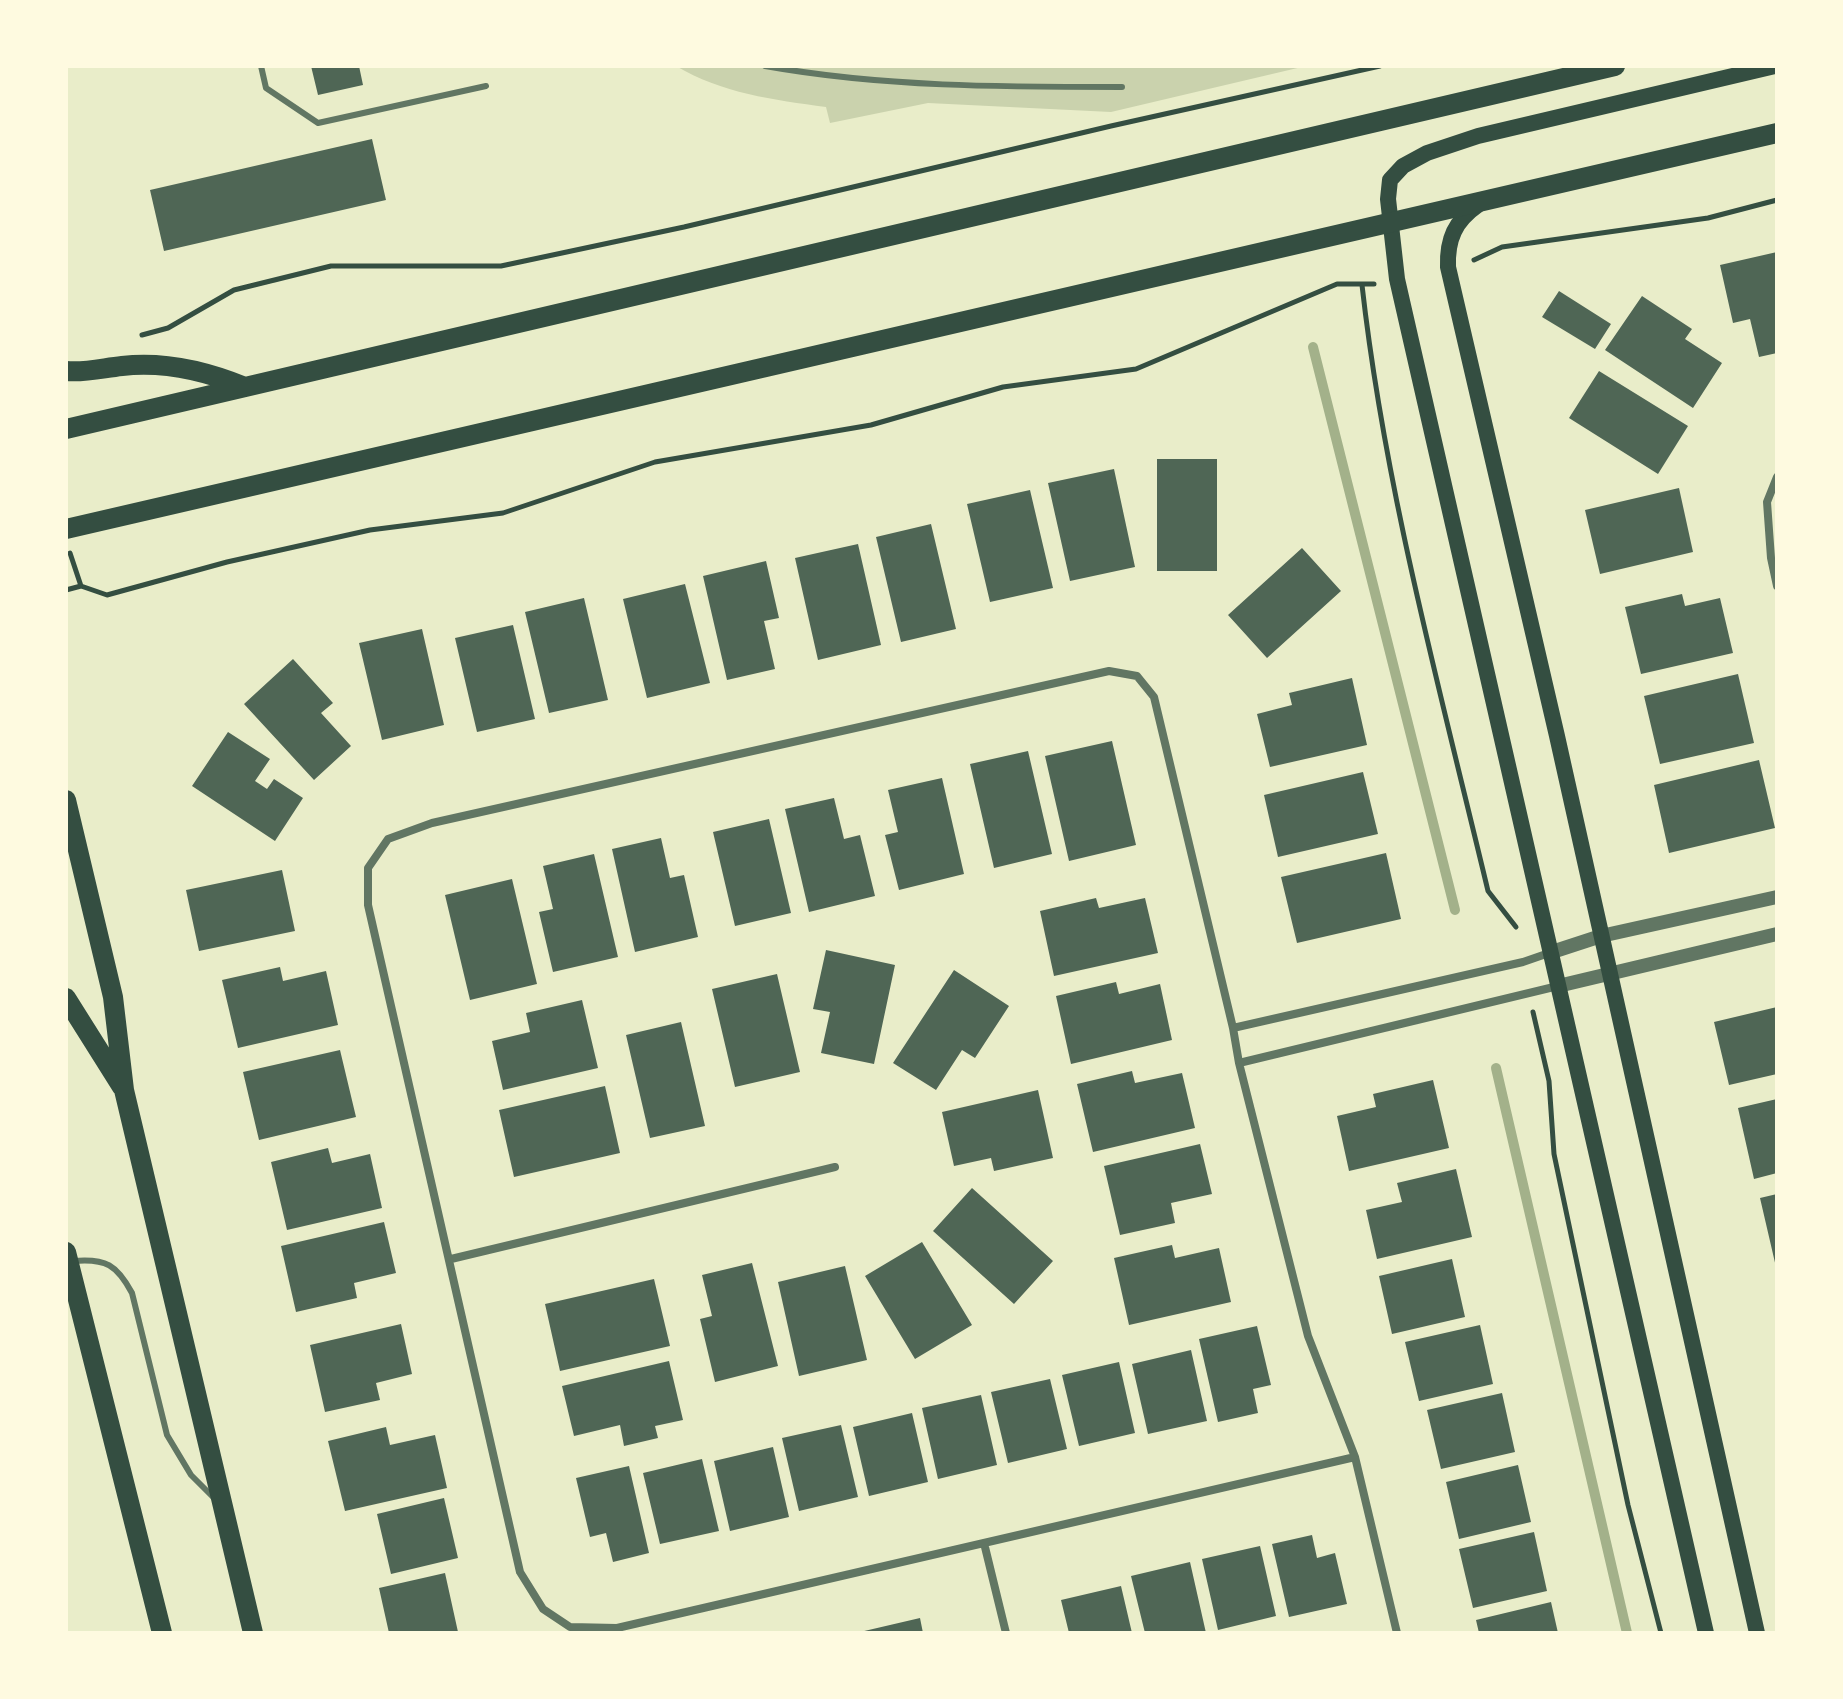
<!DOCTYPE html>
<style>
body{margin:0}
#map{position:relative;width:1843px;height:1699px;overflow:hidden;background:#e9edc9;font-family:"Titillium Web",sans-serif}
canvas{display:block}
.frame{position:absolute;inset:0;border:68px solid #fefae0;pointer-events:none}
</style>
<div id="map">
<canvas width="1843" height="1699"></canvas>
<div class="frame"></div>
</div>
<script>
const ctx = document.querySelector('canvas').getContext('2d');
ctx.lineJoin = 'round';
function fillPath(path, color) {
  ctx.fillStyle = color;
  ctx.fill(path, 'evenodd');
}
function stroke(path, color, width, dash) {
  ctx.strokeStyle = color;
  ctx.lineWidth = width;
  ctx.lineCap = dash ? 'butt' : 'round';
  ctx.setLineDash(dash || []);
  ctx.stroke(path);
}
fillPath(new Path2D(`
 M676,66H1306L1111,112L928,103L830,123L826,107C774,100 721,93 676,66Z`), '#cad2ad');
stroke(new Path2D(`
 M1313,347L1455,910
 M1496,1068L1627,1633`), '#a3b18a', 10);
fillPath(new Path2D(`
 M311,66H359L363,85L318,95Z
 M372,139L386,200L164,251L150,190Z
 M1777,252V353L1759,357L1750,319L1733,323L1720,265Z
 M1559,291L1611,324L1595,349L1542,317Z
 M1642,296L1692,329L1685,339L1722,363L1693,408L1605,350Z
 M1599,371L1688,426L1658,474L1569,418Z
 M1157,459H1217V571H1157Z
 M1114,469L1135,567L1070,581L1048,483Z
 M1679,488L1693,552L1600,574L1585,510Z
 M1030,490L1053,588L990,602L967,504Z
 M931,524L956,629L901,642L876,537Z
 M858,544L881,645L818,660L795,558Z
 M1302,548L1341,591L1267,658L1228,615Z
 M766,561L779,618L764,621L775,669L727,680L703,576Z
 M685,584L710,683L647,698L623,599Z
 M1682,594L1685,606L1720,598L1733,653L1641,674L1625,607Z
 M584,598L608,700L549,713L525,612Z
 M513,625L535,719L477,732L455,638Z
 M422,629L444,725L382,740L359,643Z
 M293,659L333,703L321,713L351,746L314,780L244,704Z
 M1738,674L1754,743L1660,764L1644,696Z
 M1352,678L1367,745L1270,767L1257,714L1292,705L1289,693Z
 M228,732L270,759L255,781L267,789L274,779L303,798L275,841L192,786Z
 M1112,741L1136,845L1069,861L1045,756Z
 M1028,751L1052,854L994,868L970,764Z
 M1759,760L1775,828L1669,853L1654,785Z
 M1363,772L1378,834L1278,857L1264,795Z
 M942,778L964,874L899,890L885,835L898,832L888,790Z
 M834,798L844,839L860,835L875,896L809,912L785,809Z
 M769,819L791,913L735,926L713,832Z
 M661,838L670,878L684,875L698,937L635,952L612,849Z
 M1386,853L1401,919L1297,943L1281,877Z
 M594,854L618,957L553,972L539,912L553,909L543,866Z
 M282,870L295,931L199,951L186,890Z
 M512,879L537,984L470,1000L445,895Z
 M1096,898L1099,908L1145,898L1158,953L1054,976L1040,911Z
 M826,950L895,965L874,1064L821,1053L830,1012L813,1009Z
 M280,967L283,981L326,971L338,1025L238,1048L222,980Z
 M954,970L1009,1006L975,1058L962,1050L936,1090L893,1063Z
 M777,974L800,1072L735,1087L712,989Z
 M1116,982L1119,994L1160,984L1172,1040L1071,1064L1056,996Z
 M582,1000L598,1068L503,1090L492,1041L530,1032L526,1013Z
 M1777,1007V1074L1729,1085L1714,1022Z
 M681,1022L705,1126L650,1138L626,1035Z
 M340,1050L356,1117L259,1140L243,1072Z
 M1132,1071L1135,1083L1182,1073L1195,1128L1093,1152L1077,1084Z
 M1433,1080L1449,1148L1349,1171L1337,1116L1376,1107L1373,1094Z
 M605,1086L620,1153L514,1177L499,1110Z
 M1038,1090L1053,1158L994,1171L991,1158L954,1166L942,1112Z
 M1777,1099V1173L1754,1179L1738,1108Z
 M1200,1144L1212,1194L1171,1203L1175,1223L1120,1235L1104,1166Z
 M328,1148L332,1163L370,1154L382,1208L287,1230L271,1162Z
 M1456,1169L1472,1237L1377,1259L1366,1210L1402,1202L1397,1183Z
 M972,1188L1053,1261L1014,1304L933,1231Z
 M1777,1194V1266L1776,1267L1760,1198Z
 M384,1222L396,1273L354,1283L357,1298L296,1312L281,1246Z
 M922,1242L972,1325L915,1359L865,1276Z
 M1172,1245L1175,1258L1219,1248L1231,1302L1129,1325L1114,1258Z
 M1452,1259L1465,1317L1392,1334L1379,1276Z
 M752,1263L778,1366L715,1382L700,1319L712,1316L702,1275Z
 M845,1266L867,1360L799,1376L778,1282Z
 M654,1279L670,1346L560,1371L545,1304Z
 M401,1324L412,1374L376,1383L380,1400L325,1412L310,1345Z
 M1480,1325L1493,1384L1419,1401L1405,1342Z
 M1257,1326L1271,1385L1253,1389L1258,1413L1218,1422L1199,1339Z
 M1191,1350L1207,1421L1148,1434L1132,1364Z
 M669,1361L683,1420L655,1426L658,1438L624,1446L620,1425L574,1436L562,1386Z
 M1119,1362L1135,1433L1079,1446L1062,1375Z
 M1050,1379L1067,1449L1008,1463L991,1392Z
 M1502,1393L1515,1452L1441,1469L1427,1410Z
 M981,1395L997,1465L938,1479L922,1408Z
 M912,1413L928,1482L869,1496L853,1427Z
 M841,1425L858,1497L799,1511L782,1438Z
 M386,1427L390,1445L435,1435L447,1488L345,1511L328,1441Z
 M773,1447L789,1517L730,1531L714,1461Z
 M702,1459L719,1531L660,1544L643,1473Z
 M1518,1465L1531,1522L1459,1539L1446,1482Z
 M629,1466L649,1553L613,1562L606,1533L590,1537L576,1478Z
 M444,1498L458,1558L391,1574L377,1514Z
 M1534,1532L1547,1591L1473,1608L1459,1549Z
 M1312,1535L1317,1558L1335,1553L1347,1604L1289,1617L1272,1544Z
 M1260,1546L1276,1616L1218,1630L1202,1559Z
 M1190,1562L1206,1633H1145L1131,1576Z
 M445,1573L458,1632L389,1633L379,1588Z
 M1121,1586L1132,1633H1069L1061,1600Z
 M1551,1602L1558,1633H1479L1476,1620Z
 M920,1618L923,1633H860V1632Z`), '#4f6655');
stroke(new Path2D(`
 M1474,260L1502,247L1708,218L1777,200
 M1362,285C1385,490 1440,690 1488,891L1516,927
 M142,335L168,328L234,290L331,266H501L684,227L1111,126L1380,66
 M70,553L81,586
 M66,590L81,586L107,595L227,562L370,530L503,513L655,462L871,425L1003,387L1136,369L1337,284H1374
 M1533,1012L1549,1081L1554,1154L1628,1505L1661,1633`), '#344e41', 5);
stroke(new Path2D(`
 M261,66L266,88L318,123L486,86
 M765,66C883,87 1002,87 1122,87
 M73,1261C106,1258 117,1265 132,1293L167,1435L191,1475L215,1499`), '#617663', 6);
stroke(new Path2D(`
 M1777,477L1767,502L1771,558L1777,586
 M1233,1028L1523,962L1549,953
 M1239,1063L1558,986
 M451,1259L835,1167
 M1355,1457L617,1628L570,1627L543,1609L520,1572L368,905V868L388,839L432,823L1109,671L1137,676L1154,697L1233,1028L1239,1063L1308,1336L1355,1457L1397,1633
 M984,1543L1006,1633`), '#617663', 8);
stroke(new Path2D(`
 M1549,953L1601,936L1777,897
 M1558,986L1777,934`), '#617663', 14);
stroke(new Path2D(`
 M1478,205C1455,221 1447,239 1448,267L1557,736L1757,1633
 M1706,1633L1397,279L1388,199L1390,180L1403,166L1427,153L1478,136L1775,66`), '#344e41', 16);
stroke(new Path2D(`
 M66,371C85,373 103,368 122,366C165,361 206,371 245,387
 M66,429L1615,66
 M66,529L1777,133
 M66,800L113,997L124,1090L253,1633
 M66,998L122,1087
 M66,1252L162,1633`), '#344e41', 20);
</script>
